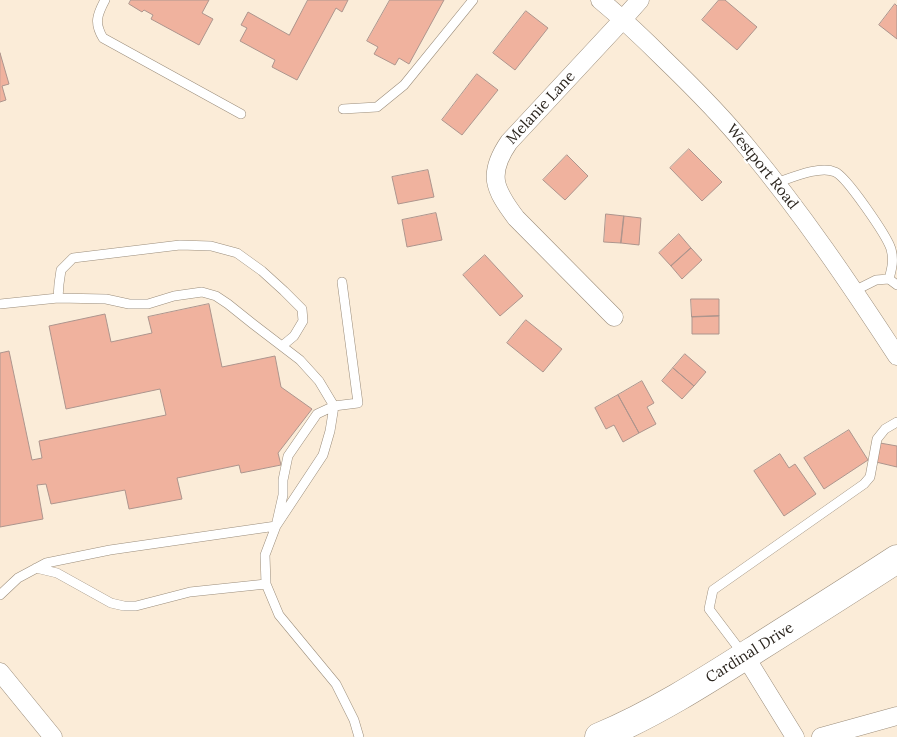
<!DOCTYPE html>
<style>
body{margin:0}
canvas{display:block;background:#fbecd8}
</style>
<canvas width="897" height="737"></canvas>
<script>
const ctx = document.querySelector('canvas').getContext('2d');
ctx.lineJoin = 'round';
function fillPath(path, color) {
  ctx.fillStyle = color;
  ctx.fill(path, 'evenodd');
}
function stroke(path, color, width, dash) {
  ctx.strokeStyle = color;
  ctx.lineWidth = width;
  ctx.lineCap = dash ? 'butt' : 'round';
  ctx.setLineDash(dash || []);
  ctx.stroke(path);
}
function drawText(font, color, halo, rows, align = 'center') {
  ctx.font = font + ' Lora,serif';
  ctx.lineWidth = 4;
  ctx.setLineDash([]);
  ctx.textBaseline = 'middle';
  ctx.strokeStyle = halo;
  ctx.fillStyle = color;
  for (const [text, x, y, turn = 0] of rows) {
    ctx.save();
    ctx.translate(x, y);
    ctx.rotate((+turn || 0) * Math.PI / 180);
    ctx.textAlign = isNaN(turn) ? turn : align;
    if (halo) ctx.strokeText(text, 0, 0);
    ctx.fillText(text, 0, 0);
    ctx.restore();
  }
}
const building = new Path2D(`
 M131,0H209L202,13L213,19L199,45L151,19L153,15L144,10L142,12L129,4Z
 M308,0H348L342,12L336,8L297,80L272,67L275,60L240,41L247,28L241,25L248,12L289,35Z
 M390,0H444L409,64L399,58L395,65L374,54L378,47L367,41Z
 M719,0H725L757,27L737,50L702,20Z
 M895,4L897,6V39L879,25Z
 M526,11L548,28L515,70L493,53Z
 M0,53L9,84L2,86L6,100L0,102Z
 M477,74L498,90L462,135L442,120Z
 M689,149L722,182L702,201L670,168Z
 M567,155L588,176L565,200L543,180Z
 M428,170L434,197L398,204L392,177Z
 M436,213L442,240L407,247L402,220Z
 M606,214L624,216L621,243L604,242Z
 M624,216L641,218L639,245L621,243Z
 M679,234L691,248L671,266L659,253Z
 M691,248L702,260L682,279L671,266Z
 M485,255L523,296L500,316L463,275Z
 M691,299H719V316L692,317Z
 M209,304L222,367L275,356L281,387L312,409L278,453L281,465L241,473L239,465L177,478L182,499L129,509L125,490L51,504L46,484L37,485L43,519L0,527V353L9,351L32,460L42,458L39,441L166,415L160,389L66,409L49,326L105,314L111,342L152,333L148,317Z
 M719,316V334H692V317Z
 M526,320L562,349L543,372L507,343Z
 M685,354L706,372L694,386L673,368Z
 M673,368L694,386L682,399L662,381Z
 M642,381L654,403L647,407L656,424L639,433L618,395Z
 M618,395L639,433L623,442L614,425L606,429L595,408Z
 M849,430L868,460L824,489L804,458Z
 M880,443L897,446V467L876,462Z
 M780,454L789,468L795,464L816,494L784,516L754,471Z`);
fillPath(building, '#f0b29e');
stroke(building, '#ad958d', 1);
const service = new Path2D(`
 M105,0C97,15 94,23 103,38L241,114
 M343,109L377,107L404,85L473,0
 M776,183C791,178 820,165 835,172C846,176 887,236 891,249C894,260 892,268 889,279
 M342,282L358,403L334,406L330,431L323,455L276,526L265,555L266,584L279,615L336,684L354,720L359,737
 M854,291L876,280L889,279L897,285
 M58,298L59,284L61,270L73,258L180,245L211,246L237,253L262,271L284,291L302,309L303,321L294,336L282,346
 M0,304L58,298L106,299L129,304H148L174,296L202,292L216,296L228,304L253,324L300,360L319,381L334,406L317,414L288,456L283,480V495L276,526L110,550L46,563L18,578L0,595
 M36,568L57,573L111,603L124,606H136L190,592L266,584
 M743,654L709,609L713,590L864,484L870,477L877,439L885,429L897,422`);
const minor = new Path2D(`
 M600,0C623,19 644,39 664,59C693,87 722,116 747,147C802,213 850,284 897,356
 M614,317L516,218C494,189 487,174 509,142L615,28L640,0
 M745,656L795,737
 M0,672L53,737
 M821,737L897,716`);
const primary = new Path2D(`
 M599,737C656,713 707,680 759,647C805,618 851,589 897,559`);
stroke(service, '#9b8d7b', 10);
stroke(minor, '#9b8d7b', 19);
stroke(primary, '#9b8d7b', 29);
stroke(service, '#fff', 9);
stroke(minor, '#fff', 18);
stroke(primary, '#fff', 28);
drawText('15px', '#2b251e', '#fff', [
 ["Melanie Lane",541,108,-47],
 ["Westport Road",762,167,51],
 ["Cardinal Drive",750,653,-32]
]);
</script>
